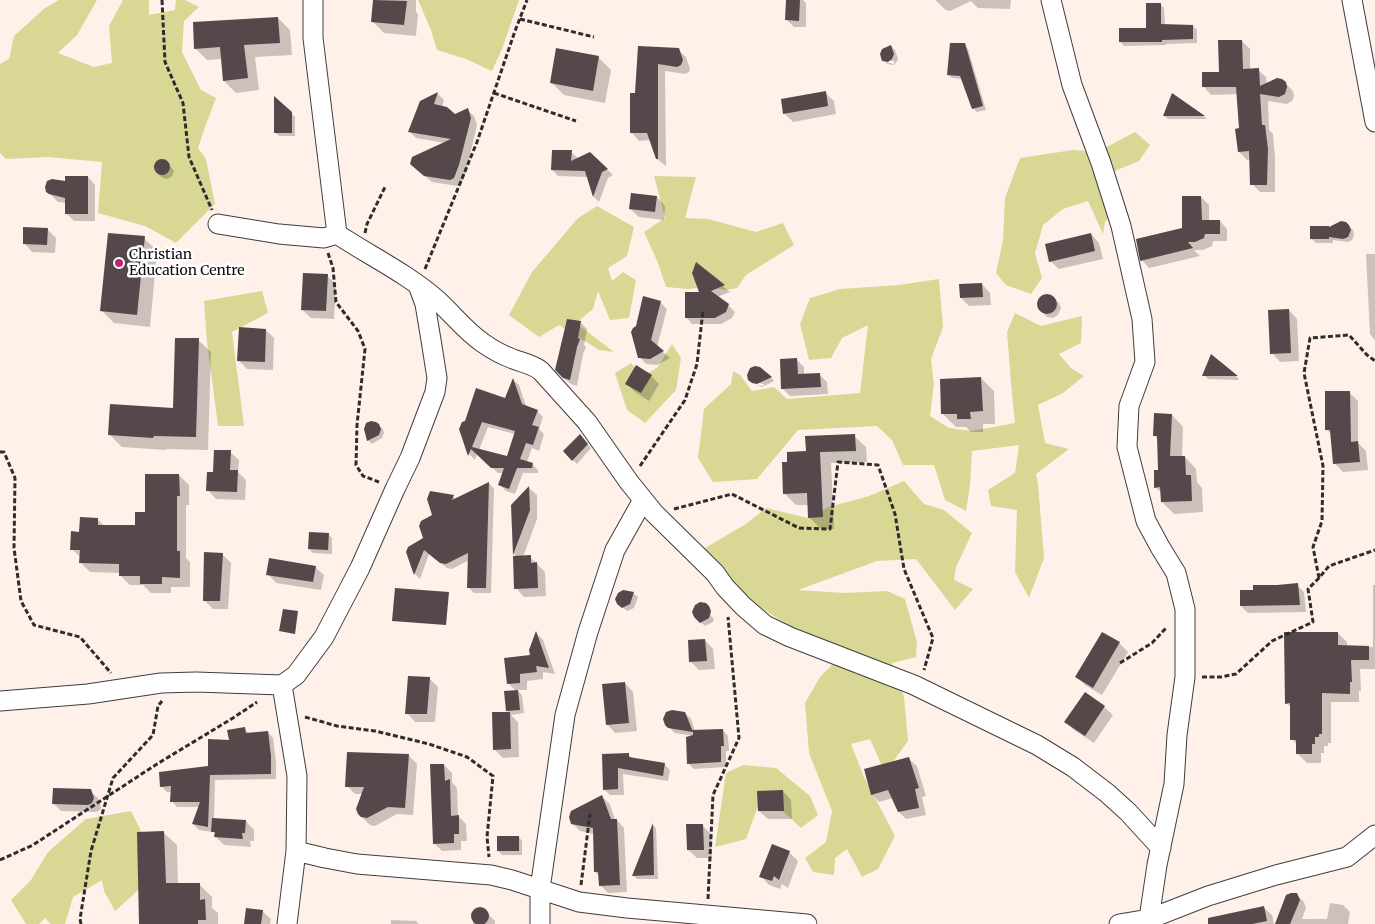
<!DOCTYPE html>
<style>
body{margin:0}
canvas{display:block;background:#fff0ea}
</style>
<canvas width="1375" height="924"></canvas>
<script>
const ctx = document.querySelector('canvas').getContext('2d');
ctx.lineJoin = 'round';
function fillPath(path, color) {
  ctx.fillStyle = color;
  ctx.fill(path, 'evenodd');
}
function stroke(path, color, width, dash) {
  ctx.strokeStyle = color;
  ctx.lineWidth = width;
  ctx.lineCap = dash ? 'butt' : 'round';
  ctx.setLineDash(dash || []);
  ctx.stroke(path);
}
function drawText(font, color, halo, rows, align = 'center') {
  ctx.font = font + ' Merriweather,serif';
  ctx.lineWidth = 5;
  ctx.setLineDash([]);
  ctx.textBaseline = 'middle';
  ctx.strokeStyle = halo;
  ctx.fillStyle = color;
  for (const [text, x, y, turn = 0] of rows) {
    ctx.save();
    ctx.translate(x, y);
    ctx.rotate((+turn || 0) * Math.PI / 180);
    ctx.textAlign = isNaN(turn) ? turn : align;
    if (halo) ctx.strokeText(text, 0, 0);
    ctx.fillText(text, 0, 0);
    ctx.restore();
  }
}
fillPath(new Path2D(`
 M59,0H97L77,35L58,53L94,67L112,63L109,26L123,0H149V15L175,10L176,0H185L199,7L184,21L182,52L201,90L216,98L205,127L198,148L206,159L215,204L176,243L145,226L98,213L102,162L48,157L6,159L0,153V64L9,59L14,36L45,8Z
 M418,0H519L502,49L492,71L466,59L437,50L431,30Z
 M1135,132L1150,145L1139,161L1112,172L1119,204L1105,222L1103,234L1088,201L1063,209L1043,225L1035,253L1042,278L1031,294L1006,285L996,273L1003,240L1005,198L1020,158L1073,150L1097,152Z
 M654,176L696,177L685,218L708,219L756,232L783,223L794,245L746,275L737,288L726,290L706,287L688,289L666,287L658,263L644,232L665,218Z
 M597,206L634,227L627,256L608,268L612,281L623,272L636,280L629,318L610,320L598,291L593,309L576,323L614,352L599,350L559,325L539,337L509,315L532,272L578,218Z
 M939,279L943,327L931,359L934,384L930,416L949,428L972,431L1015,423L1012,395L1007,332L1015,313L1041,326L1082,316L1081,343L1059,354L1071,368L1084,376L1063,393L1038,405L1045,443L1069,449L1036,474L1038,484L1044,558L1029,598L1015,572L1017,510L991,506L988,490L1015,473L1019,445L972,451L970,485L966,511L945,500L934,465H903L892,440L877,426L798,430L757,479L713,482L698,458L704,409L731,384L733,371L740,375L752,391L774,387L787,399L860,393L868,325L842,338L831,358L809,360L800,324L810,298L840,289L899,285Z
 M262,291L268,313L232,332L244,426H218L207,342L204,301Z
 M672,344L681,358L676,390L645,423L627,410L615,373L631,363L642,376L657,368Z
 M904,481L924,504L944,510L972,533L956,567L954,580L973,589L955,610L916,559L877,561L798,590L844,593L887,591L905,599L917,642L916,657L892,663L904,697L908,741L885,773L870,739L851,744L864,777L895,836L878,869L862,877L847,849L835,858L834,875L813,872L805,858L826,842L832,811L809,753L805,703L820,677L846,651L788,625L736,592L700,551L746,524L766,508L808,518L829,507L869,496Z
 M743,765L776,768L810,796L818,815L801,828L763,793L746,839L715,847L726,773Z
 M131,811L144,837L145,884L115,911L104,891L102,880L73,897L65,924H51L45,918L39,924H26L11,900L31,880L48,852L86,819Z`), '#d8d894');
fillPath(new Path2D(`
 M374,0H416V12L418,14L416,36L384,33L372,21Z
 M787,0H803L806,3V27H794L787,20Z
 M935,0H1011L1010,9L978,8L971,1L950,11L946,10Z
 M1160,4L1164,8L1165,26H1193L1197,30V43L1166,44V45L1124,46L1120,42L1148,29Z
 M278,18L290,30L292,55L255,57L259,90L236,93L224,81L222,59L207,60L195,48Z
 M1242,41L1250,49V70H1258L1266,77L1267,84L1282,80L1293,91L1294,96L1292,101L1287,104L1268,101L1269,130L1273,134L1275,157V192H1260L1252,184L1251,159L1247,160L1239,152L1240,129L1238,94L1211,95L1204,87L1220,73Z
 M964,45L968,49L986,110L977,112L973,108L962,79L952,78L948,75Z
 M891,46L895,50L898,59L896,63L893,65L887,64L885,62L894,64V61L884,60Z
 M639,48L678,50L686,57L690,69L689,72L685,74L665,71L666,166L657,159L651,140L639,141L632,133L637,94Z
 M598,57L611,70L605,103L564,95L551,82Z
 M825,93L834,101L836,114L793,122L784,113Z
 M438,94L444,100L442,107L455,115L467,110L474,116L477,125L466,172L461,185L457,186L432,182L411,164L445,143L416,138L409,131L421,102Z
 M1173,95L1205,117L1207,119H1168L1164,116Z
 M291,113L295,117V136H279L275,132Z
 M571,152L579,159L590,153L613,175L608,178L599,202L594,197L588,177L558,176L552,170Z
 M161,159L165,160L174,171L172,176L168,179L163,178L160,176L156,171L155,167L157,162Z
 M88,177L95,185V221H74L66,213V203L58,202L47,191L67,183Z
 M657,197L665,206L664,220L639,217L630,209Z
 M1201,197L1209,205V222L1220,221L1227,229V241H1213L1212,246L1203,250H1194L1200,256L1149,268L1142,260L1184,229Z
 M1348,226L1353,230L1354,235L1352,240L1348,242L1333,240V243H1316L1312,239L1329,227L1330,228Z
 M47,229L56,238L55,253L32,252L24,243Z
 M1091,234L1099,243L1103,259L1059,269L1050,261Z
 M144,238L157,251L150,327L114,323L101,310Z
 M1366,254H1375V340L1370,334Z
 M697,264L730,292L717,297L728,305L735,312L732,318L721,324H692L686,317L701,293Z
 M327,276L336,284L334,319L311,318L302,310Z
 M982,284L990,293L991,305L969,306L961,298Z
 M1046,295H1051L1054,299L1059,303L1061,308L1058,315L1053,318L1047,317L1039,309L1038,304L1040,297Z
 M660,302L667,309L657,347L670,358L657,365L646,364L640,357Z
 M1289,310L1297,319L1299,361L1280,362L1272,353Z
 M580,322L587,329L584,345L586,347L583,354L577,386L571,384L563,377Z
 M266,330L274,338L273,370L247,369L238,360Z
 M198,340L211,352L208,450L166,449V450L122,447L109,434L174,410Z
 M1211,356L1237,377L1239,380L1208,379L1204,375Z
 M796,359L804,367V375H820L827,382L828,394L790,396L783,389Z
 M651,376L659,384L649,401L635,392L627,384Z
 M771,377L774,381L762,387L755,385L763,386L764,384L752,382Z
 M981,378L994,391L995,424H983V432H971L966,427H956L943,414Z
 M513,380L519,385L526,406L537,411L543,417L539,429L544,434L539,451L532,448L527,462L532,464L538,470V473H523L515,494L506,491L500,485L503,473H498L477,454L475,460L470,455L461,429L506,400ZM488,427L515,434L508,458L479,450Z
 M1349,392L1358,401V443L1366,451L1368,470L1343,472L1335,464L1332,435L1326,429Z
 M1172,415L1183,427L1182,457H1185L1196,469L1197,482L1202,488L1203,512L1174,514L1162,502V493L1155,487L1159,471L1158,439L1154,435Z
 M378,425L383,429L384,433L382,438L372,444L368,440Z
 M580,436L591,448L577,464L564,451Z
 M854,436L866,447L867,462L831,463L834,529H821L810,518L809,505H796L784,493L788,463Z
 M230,452L239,460L238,472L246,480L245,500L216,499L208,490L214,473Z
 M179,475L189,485V505H186V558L190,562V587H171V593H151L143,585H130L120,575V573L90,572L81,563V558L72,549L80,533L97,519L105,526L136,527Z
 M489,483L494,489L491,593H474L468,587L469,560L452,569L447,568L429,554L420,579L415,574L407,552L425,539L434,515L453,497L456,499Z
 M529,488L537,495V519L523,557H530L545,572L546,596L524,597L516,588L517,557L514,554L513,505Z
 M328,534L332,538V554L313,553L309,549Z
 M222,554L231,563L228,609H213L204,600Z
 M315,567L324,575L321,590L276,583L268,574Z
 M1297,585L1304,592L1306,612L1248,613L1241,606L1254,591Z
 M1373,585H1375V669H1360L1361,691H1359V702H1331V743H1328V746H1324V753H1321V763H1307L1297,753V745L1292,739V708L1286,703L1338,633L1347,642V646L1373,647Z
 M623,591L634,594L638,597L634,608L627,611L618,603Z
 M708,607L712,618L714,617L713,622L705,626L695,617Z
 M536,633L543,640L555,674L543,672V679L527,681V690H517L522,695L524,713L511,715L518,722L519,757L503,758L494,749L509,713L507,711L516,691L508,683L532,656Z
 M1103,633L1119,643L1128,652L1102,695L1085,685L1077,677Z
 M705,640L713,649L715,669L699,670L690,661Z
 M429,678L438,687L435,722H415L407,713Z
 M625,683L633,692L637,731L615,733L607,724Z
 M1104,707L1113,715L1094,743L1074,730L1066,722Z
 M685,713L691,719L695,731L723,730L728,736L729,751H726V767L694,769L688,763L694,736L675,733L666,724Z
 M244,729L250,734L268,732L273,738L276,762V779L215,780L214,820L246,821L254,830V841H250L251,847L224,845L216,837V835L213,832L199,830L193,824L200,807H177L172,801V792H167L161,786L209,767L230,741Z
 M603,755H629L633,759L664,764L670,770L668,781L623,774L624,795H610L604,789Z
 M409,756L417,764L413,815L397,814L375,826L370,825L359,814L363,794H355L347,786Z
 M909,759L917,766L926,796L922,797L926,815L906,819L899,812L893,798L879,802L872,794Z
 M444,765L452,773V782L457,788L458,816L466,824L467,841H461V850L442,851L434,843Z
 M90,791L98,798L101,807L100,810L96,812L61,811L53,803Z
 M783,791L791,800L792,819H768L759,811Z
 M602,797L610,804L615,820H617L624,828L627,892L608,893L600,885V876L595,872L594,834L580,831L572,823Z
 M653,825L656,828L658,879H637L634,876Z
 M702,825L711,834L712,858H697L688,850Z
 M164,833L177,845L178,884H199L212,897V908L218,913V924H141Z
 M519,837L522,841V855H502L498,851Z
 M789,852L798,861L788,888L782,884L780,889L769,885L761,876Z
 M1297,895L1304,902L1306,908L1302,919H1327L1330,903L1343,905L1350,912L1348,924H1276Z
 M1263,907L1272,915L1274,924H1236Z
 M479,908L483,909L495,921V924H473L472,914L474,910Z
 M262,911L271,919L270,924H245Z
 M391,920L416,921L419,924H391Z`), '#0003');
fillPath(new Path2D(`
 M373,0L407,1L404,25L371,22Z
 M786,0H800L799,21L785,20Z
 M1146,3H1161V24L1193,25V39L1162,40V42H1119V28H1146Z
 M278,17L280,43L244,45L248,78L223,81L220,47L194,49L193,22Z
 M1218,40H1242L1243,69L1259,68L1260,86L1277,78L1282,79L1286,82L1287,87L1285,94L1279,97L1260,94L1262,125H1265L1268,149L1267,185H1250L1249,151L1238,152L1235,129L1239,128L1236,87H1202V72H1219Z
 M950,43H965L983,106L972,109L960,76L947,75Z
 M891,45L894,54L892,59L888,62L882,61L880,54L882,49Z
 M638,46L679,48L683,60L681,65L677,67L658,64V159H656L647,133H630V93H635Z
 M556,48L599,56L593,91L550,83Z
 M826,91L828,106L783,114L781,99Z
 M438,92L434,104L447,107L455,114L468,108L471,118L459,165L454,178L450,180L424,176L410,164L412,157L451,139L408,132L420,101Z
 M1172,93L1205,116H1163Z
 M274,96L292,112V133H274Z
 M552,150H572L571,161L590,152L608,169L602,172L593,197L585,171L551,170Z
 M154 167a8 8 0 1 1 16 0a8 8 0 1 1-16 0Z
 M65,176H88V214H65V198L49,194L46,192L45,187L47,181L52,179L65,181Z
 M631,193L657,196L655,212L629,209Z
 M1182,196H1201L1202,220H1220V234H1205L1204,238L1195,242H1188L1193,248L1140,261L1136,239L1182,228Z
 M1341,221L1346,222L1349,225L1351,230L1348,237L1343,239L1329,237V239H1310V226H1329V227Z
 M23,227L48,228L47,245L23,244Z
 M108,233L145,236L137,315L100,311Z
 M1091,233L1095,251L1049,262L1045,244Z
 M696,262L725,285L711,291L729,304L726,312L715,318H685V292H699L692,273Z
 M303,273L328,274L326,311L301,310Z
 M982,283L983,297L960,298L959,284Z
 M1037 304a10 10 0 1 1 20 0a10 10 0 1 1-20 0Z
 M643,296L661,301L651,340L664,351L650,359L638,358L631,332L633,328L636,326Z
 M1289,309L1291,353L1270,354L1268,310Z
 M567,319L581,321L578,338L580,339L577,347L570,380L563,378L555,370Z
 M239,327L266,329L265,362L237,361Z
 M175,338H199L196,437L154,436L153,438L108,435L110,404L173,408Z
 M1211,354L1238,376H1202Z
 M797,358L798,374L820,373L821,387L781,389L780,359Z
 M636,365L652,375L641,393L625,384Z
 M755,366L760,367L772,377L757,384L752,383L748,380L747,375L750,368Z
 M981,377L983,411L970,412L971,419H957V414H941L940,379Z
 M513,378L522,404L538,410L532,425L539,427L533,445L526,443L520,459L533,463L532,468H517L509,489L498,485L504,468H491L471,449L468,456L459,429L462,422L465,421L476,388L505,398ZM482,422L515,431L507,456L472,447Z
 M1325,391H1350L1351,442L1358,441L1360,462L1333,464L1330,430H1325Z
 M1154,413L1172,414L1170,456H1185L1186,475H1191L1192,501L1161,502L1160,487L1154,488V470H1158L1157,436H1153Z
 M371,421L376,422L379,424L381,429L379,435L367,441L364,429L366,423Z
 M580,434L588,444L572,461L563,451Z
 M855,434L856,451L820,452L823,517L808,518L807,493L783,494L782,462H787V452L806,451L805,436Z
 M214,450H231L230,470H238L237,492L206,491L207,472H213Z
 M145,474H179L180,496H177V551H180V578L162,577V584H140V576H119V564L79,563L80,550H70L71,531L79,532L80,517L98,518V525H135V512H145Z
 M489,482L486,588H467L468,553L446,564L440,563L424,550L414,575L406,552L408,547L423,538L419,526L421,521L432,515L427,499L430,491L454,495L452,500Z
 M529,486L530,510L513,555L511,505Z
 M309,532L329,533L328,550L308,549Z
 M204,552L223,553L220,601H203Z
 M531,555V563L537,562L538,588L514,589L513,556Z
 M269,558L316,566L313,582L266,575Z
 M1298,583L1300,605L1240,606V590H1253V585H1277Z
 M395,588L449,592L446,625L392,621Z
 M623,590L634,592L630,604L622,608L617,604L615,599L618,593Z
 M700,602L706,603L709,606L711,611L709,618L700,623L694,617L692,612L695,605Z
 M283,609L298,611L295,634L279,631Z
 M536,631L549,668L536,666L537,672L520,674V683L507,684L504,658L530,655L529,650Z
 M1102,632L1120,642L1093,688L1075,677Z
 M1284,632H1338V645L1369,646V660H1351L1352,682H1350V694L1322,693V734H1319V737H1315V744H1312V754H1296V740H1290V703L1285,704Z
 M705,639L707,661L689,662L688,640Z
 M408,676L430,677L427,714H405Z
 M625,682L629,723L606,725L602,684Z
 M518,690L520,710L506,711L504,691Z
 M1085,692L1105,706L1085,736L1064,722Z
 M672,710L685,712L693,732L692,730L723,729L724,746H721V762L687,764L686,737L693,735V732L668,728L665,725L663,719L666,712Z
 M492,712H510L511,749L493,750Z
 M245,727L246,733L268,731L271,756V774L210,775L208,827L192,824L200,802H170L171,786L160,787L159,772L208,766V739L229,740L227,730Z
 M347,752L409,754L405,808L388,807L367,818L361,817L358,814L356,809L364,787H345Z
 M629,753V757L665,763L663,776L618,768V789L603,790L602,754Z
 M909,757L919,788L915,789L919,808L898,812L888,790L871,795L864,769Z
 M430,764H444L445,781L450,779L451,816L459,815V834H454V843L433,844Z
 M53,788L91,789L94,798L92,803L88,805L52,804Z
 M783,790L784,811H758L757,791Z
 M602,795L611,819H617L620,885L599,886L598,872H594L593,828L571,824L569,817L571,811Z
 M212,818L246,820L245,833H242L243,839L214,837L215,832H211Z
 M653,823L654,875L632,876Z
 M686,824H703L704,850H687Z
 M164,831L166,883H200V900L205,899L206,920H198V924H139L137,832Z
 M497,836H519V851H497Z
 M772,844L790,851L779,880L774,876L772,881L759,877Z
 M1291,893H1297L1300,900L1290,924H1275L1286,895Z
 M1264,906L1267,921L1252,924H1208V918Z
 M471 916a9 9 0 1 1 18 0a9 9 0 1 1-18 0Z
 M246,908L263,910L261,924H244Z`), '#54484a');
const minor = new Path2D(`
 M313,0V38L337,234
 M1051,0L1072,85L1101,163L1121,226L1142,319L1145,362L1129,406L1127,447L1146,521L1160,547L1176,573L1185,609V677L1177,735L1174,784L1157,865L1149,919L1151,924
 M1352,0L1375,122
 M218,224L279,234L324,238L337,234C370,256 406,273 436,299C452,313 465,331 483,343C493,350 502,355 513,359C523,363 532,364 541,371L587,422L629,482L654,513L715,573L725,587L743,606L765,625L790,637L914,685L1037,745L1073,767L1107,793L1128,812L1161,848
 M282,685L297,776L296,851L325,858L357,864L491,875L512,880L579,902L627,908L807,924
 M0,701L88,694L161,683L196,682L282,685L296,675L324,637L360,568L395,489L410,458L435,392L437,378L431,340L425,304L418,285
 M287,924L296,851
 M540,924V889L565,715L588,632L615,550L643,500
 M1119,924L1149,919L1208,896L1276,875L1347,857L1375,835`);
stroke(minor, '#3e3e3e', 21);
stroke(new Path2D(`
 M162,0L165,62L183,103L189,157L212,210
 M520,19L594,37
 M494,93L576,121
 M365,233L367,224L385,187
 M328,253L333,268L336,302L358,331L365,349L357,425L356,465L363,476L379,482
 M425,269L477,142L515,31L527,0
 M0,452H4L15,478L14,548L21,601L34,625L80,637L111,673
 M640,466L685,400L697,364L703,310
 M674,509L732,494L799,528L830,529L838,462L878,465L895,514L904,569L933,638L924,670
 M1319,578L1313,547L1322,521L1323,466L1304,373L1310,338L1349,335L1367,355L1375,361
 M1120,663L1152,643L1167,627
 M1202,677H1221L1236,674L1272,641L1313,622L1308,589L1319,578L1329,566L1375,550
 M305,717L337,726L375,731L429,744L467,757L493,776L487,837L489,857
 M0,860L33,845L157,764L233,718L257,702
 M581,885L590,814
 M708,899L713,795L739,738L728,617
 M81,924L80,919L91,851L113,778L153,735L158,706L162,701`), '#2d2d2d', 3, [5, 2.5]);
stroke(minor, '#fff', 19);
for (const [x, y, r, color] of [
 [119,263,5,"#b9267c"]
]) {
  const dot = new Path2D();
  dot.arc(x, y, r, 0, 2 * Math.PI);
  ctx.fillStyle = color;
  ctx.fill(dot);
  stroke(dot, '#fff', 2);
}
drawText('14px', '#0b0b0b', '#fff', [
 ["Christian",129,255],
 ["Education Centre",129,271]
], 'left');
</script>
